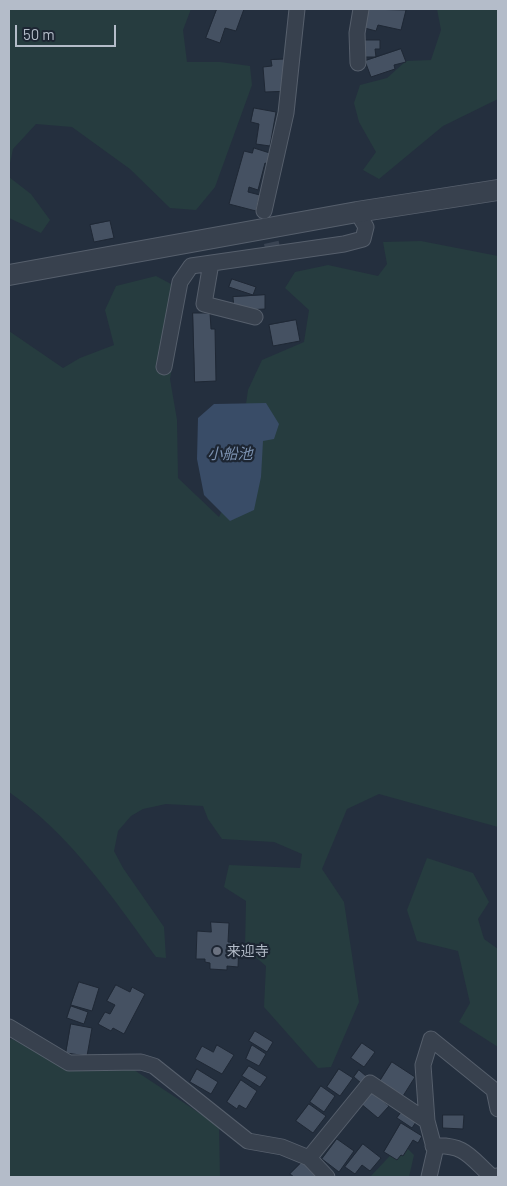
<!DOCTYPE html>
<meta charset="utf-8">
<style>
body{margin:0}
#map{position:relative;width:507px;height:1186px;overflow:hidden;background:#242f3e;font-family:Barlow,sans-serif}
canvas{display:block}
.frame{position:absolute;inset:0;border:10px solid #b4bcc9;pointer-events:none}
.scale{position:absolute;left:15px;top:25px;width:101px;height:22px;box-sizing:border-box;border:2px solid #b4bcc9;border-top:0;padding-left:6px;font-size:15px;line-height:18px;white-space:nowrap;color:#b4bcc9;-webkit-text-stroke:4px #1d2633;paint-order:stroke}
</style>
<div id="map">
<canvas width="507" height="1186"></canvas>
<div class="frame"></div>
<div class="scale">50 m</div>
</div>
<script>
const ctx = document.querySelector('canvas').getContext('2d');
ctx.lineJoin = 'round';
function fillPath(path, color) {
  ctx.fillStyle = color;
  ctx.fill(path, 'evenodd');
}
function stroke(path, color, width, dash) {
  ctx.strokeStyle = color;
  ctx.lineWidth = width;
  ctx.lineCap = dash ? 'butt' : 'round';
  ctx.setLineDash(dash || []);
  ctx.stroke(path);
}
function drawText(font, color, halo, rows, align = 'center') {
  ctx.font = font + ' Barlow,"Noto Sans JP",sans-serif';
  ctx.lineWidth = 4.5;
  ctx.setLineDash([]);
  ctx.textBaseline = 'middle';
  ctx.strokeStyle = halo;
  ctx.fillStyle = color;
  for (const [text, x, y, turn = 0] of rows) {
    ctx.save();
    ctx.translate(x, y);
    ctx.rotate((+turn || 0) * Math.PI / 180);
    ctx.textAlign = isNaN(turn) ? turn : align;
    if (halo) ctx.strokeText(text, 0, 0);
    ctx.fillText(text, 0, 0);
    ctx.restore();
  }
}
fillPath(new Path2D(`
 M9,9H191L183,30L187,62H220L250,66L252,85L215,187L196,210L170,208L130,169L72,127L36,124L13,149L9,168Z
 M437,9H498V99L443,126L379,179L363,170L376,152L359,122L354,103L360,85L387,78L406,61L431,60L441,30Z
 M9,177L31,194L50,220L41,233L9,218Z
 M421,241L498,256V827L379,794L347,809L322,869L344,902L359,1002L331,1067L318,1068L264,1007L266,966L245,948L246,901L224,887L229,865L300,868L302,854L274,842L222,839L208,819L203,806L166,804L143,809L131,816L118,831L114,851L123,868L164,927L166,958L156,957C113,898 70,834 9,792V331L63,368L80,358L114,345L105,310L116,286L156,276L186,292L170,379L177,420L178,478L219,517L234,487L248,390L262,360L304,342L309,310L285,288L295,272L328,265L378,276L387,264L383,242Z
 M427,858L473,873L489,902L478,919L484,939L498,949V1047L459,1022L470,1003L458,951L417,941L407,910Z
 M12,1039L46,1057L122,1062L219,1126L220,1177H9V1040Z
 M402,1143L414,1155L409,1177H370Z`), '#263c3f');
fillPath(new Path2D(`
 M266,403L279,424L274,439L263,441L261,477L254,510L230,521L204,495L197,459L198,418L214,404Z`), '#394c67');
const building = new Path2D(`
 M217,9H244L236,31L225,28L220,43L206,38Z
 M366,9L406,10L401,30L378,25L376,31L361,27Z
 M362,40H380V49H375L376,57H363Z
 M401,49L406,62L394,65L395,69L371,77L365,61Z
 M289,59L291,91L265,92L263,67L272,66L271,60Z
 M254,108L276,112L270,146L256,144L259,124L251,122Z
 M254,148L276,155L273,166L265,163L258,190L249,187L248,192L260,195L256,211L229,204L244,151L252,153Z
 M110,221L114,238L94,242L90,225Z
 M232,279L256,287L253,295L229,287Z
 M265,295V309L244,310L234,308L233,297Z
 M193,313H210L211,329H215L216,381L195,382Z
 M296,320L300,341L273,346L269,325Z
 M211,922L229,923L228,942L239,943L238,967L227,966V970L210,969V963L205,962V959H196L197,931L211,932Z
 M79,982L99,988L92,1011L71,1005Z
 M116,985L130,992L132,987L145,994L124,1034L113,1028L111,1031L98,1024L105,1012L110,1014L115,1005L107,1001Z
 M71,1006L88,1012L84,1024L67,1018Z
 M71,1024L92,1028L87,1056L66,1053Z
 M255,1031L273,1042L267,1052L249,1041Z
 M362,1043L375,1052L364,1067L351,1058Z
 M217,1045L234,1055L222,1074L195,1059L202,1046L213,1052Z
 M252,1045L266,1054L259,1066L246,1059Z
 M392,1062L415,1077L403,1096L380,1081Z
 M249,1066L267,1077L260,1087L242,1076Z
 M197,1069L218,1082L211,1094L190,1082Z
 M339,1069L353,1078L340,1096L327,1087Z
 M359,1070L366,1076L361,1083L354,1077Z
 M241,1080L257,1091L246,1109L239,1105L237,1109L227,1102Z
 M321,1086L335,1096L324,1112L310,1102Z
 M371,1090L389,1106L378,1118L360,1103Z
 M309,1104L326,1116L313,1133L296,1121Z
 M403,1110L418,1119L412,1128L397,1118Z
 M443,1115H464L463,1129L443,1128Z
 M401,1123L422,1136L418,1143L413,1140L403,1156L401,1155L397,1160L384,1152Z
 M337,1139L354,1151L339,1172L322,1159Z
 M363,1144L381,1158L370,1171L362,1165L355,1174L345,1167Z
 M304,1160L319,1177H294L290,1174Z`);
fillPath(building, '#455162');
stroke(building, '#1f2835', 1);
stroke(new Path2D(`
 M266,220L274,254`), '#3a4453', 15, [15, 8]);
const minor = new Path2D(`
 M358,63L357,33L361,9
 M264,211L286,113L297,9
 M211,263L204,304L255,317
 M164,367L180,282L191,266L344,244L363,239L366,227L357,212
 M9,1027L69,1063L141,1062L154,1066L248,1141L282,1147L309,1158
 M433,1146C465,1144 470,1157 492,1177L498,1176
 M327,1177L309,1158L370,1083L427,1121
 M429,1177L435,1151L427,1121L423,1065L431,1039L494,1090L498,1109`);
const tertiary = new Path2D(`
 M9,275L357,212L498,190`);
stroke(minor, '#565f6c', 17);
stroke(tertiary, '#565f6c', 22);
stroke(minor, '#38414e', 15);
stroke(tertiary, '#38414e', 20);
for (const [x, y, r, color] of [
 [217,951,5,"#6b7280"]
]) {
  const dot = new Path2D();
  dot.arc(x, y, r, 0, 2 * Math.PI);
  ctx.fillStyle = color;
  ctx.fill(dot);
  stroke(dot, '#1d2633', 2);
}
drawText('14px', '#b4bcc9', '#1d2633', [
 ["来迎寺",227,951]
], 'left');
drawText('italic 15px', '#7c92b1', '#1d2633', [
 ["小船池",230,454]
]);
</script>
